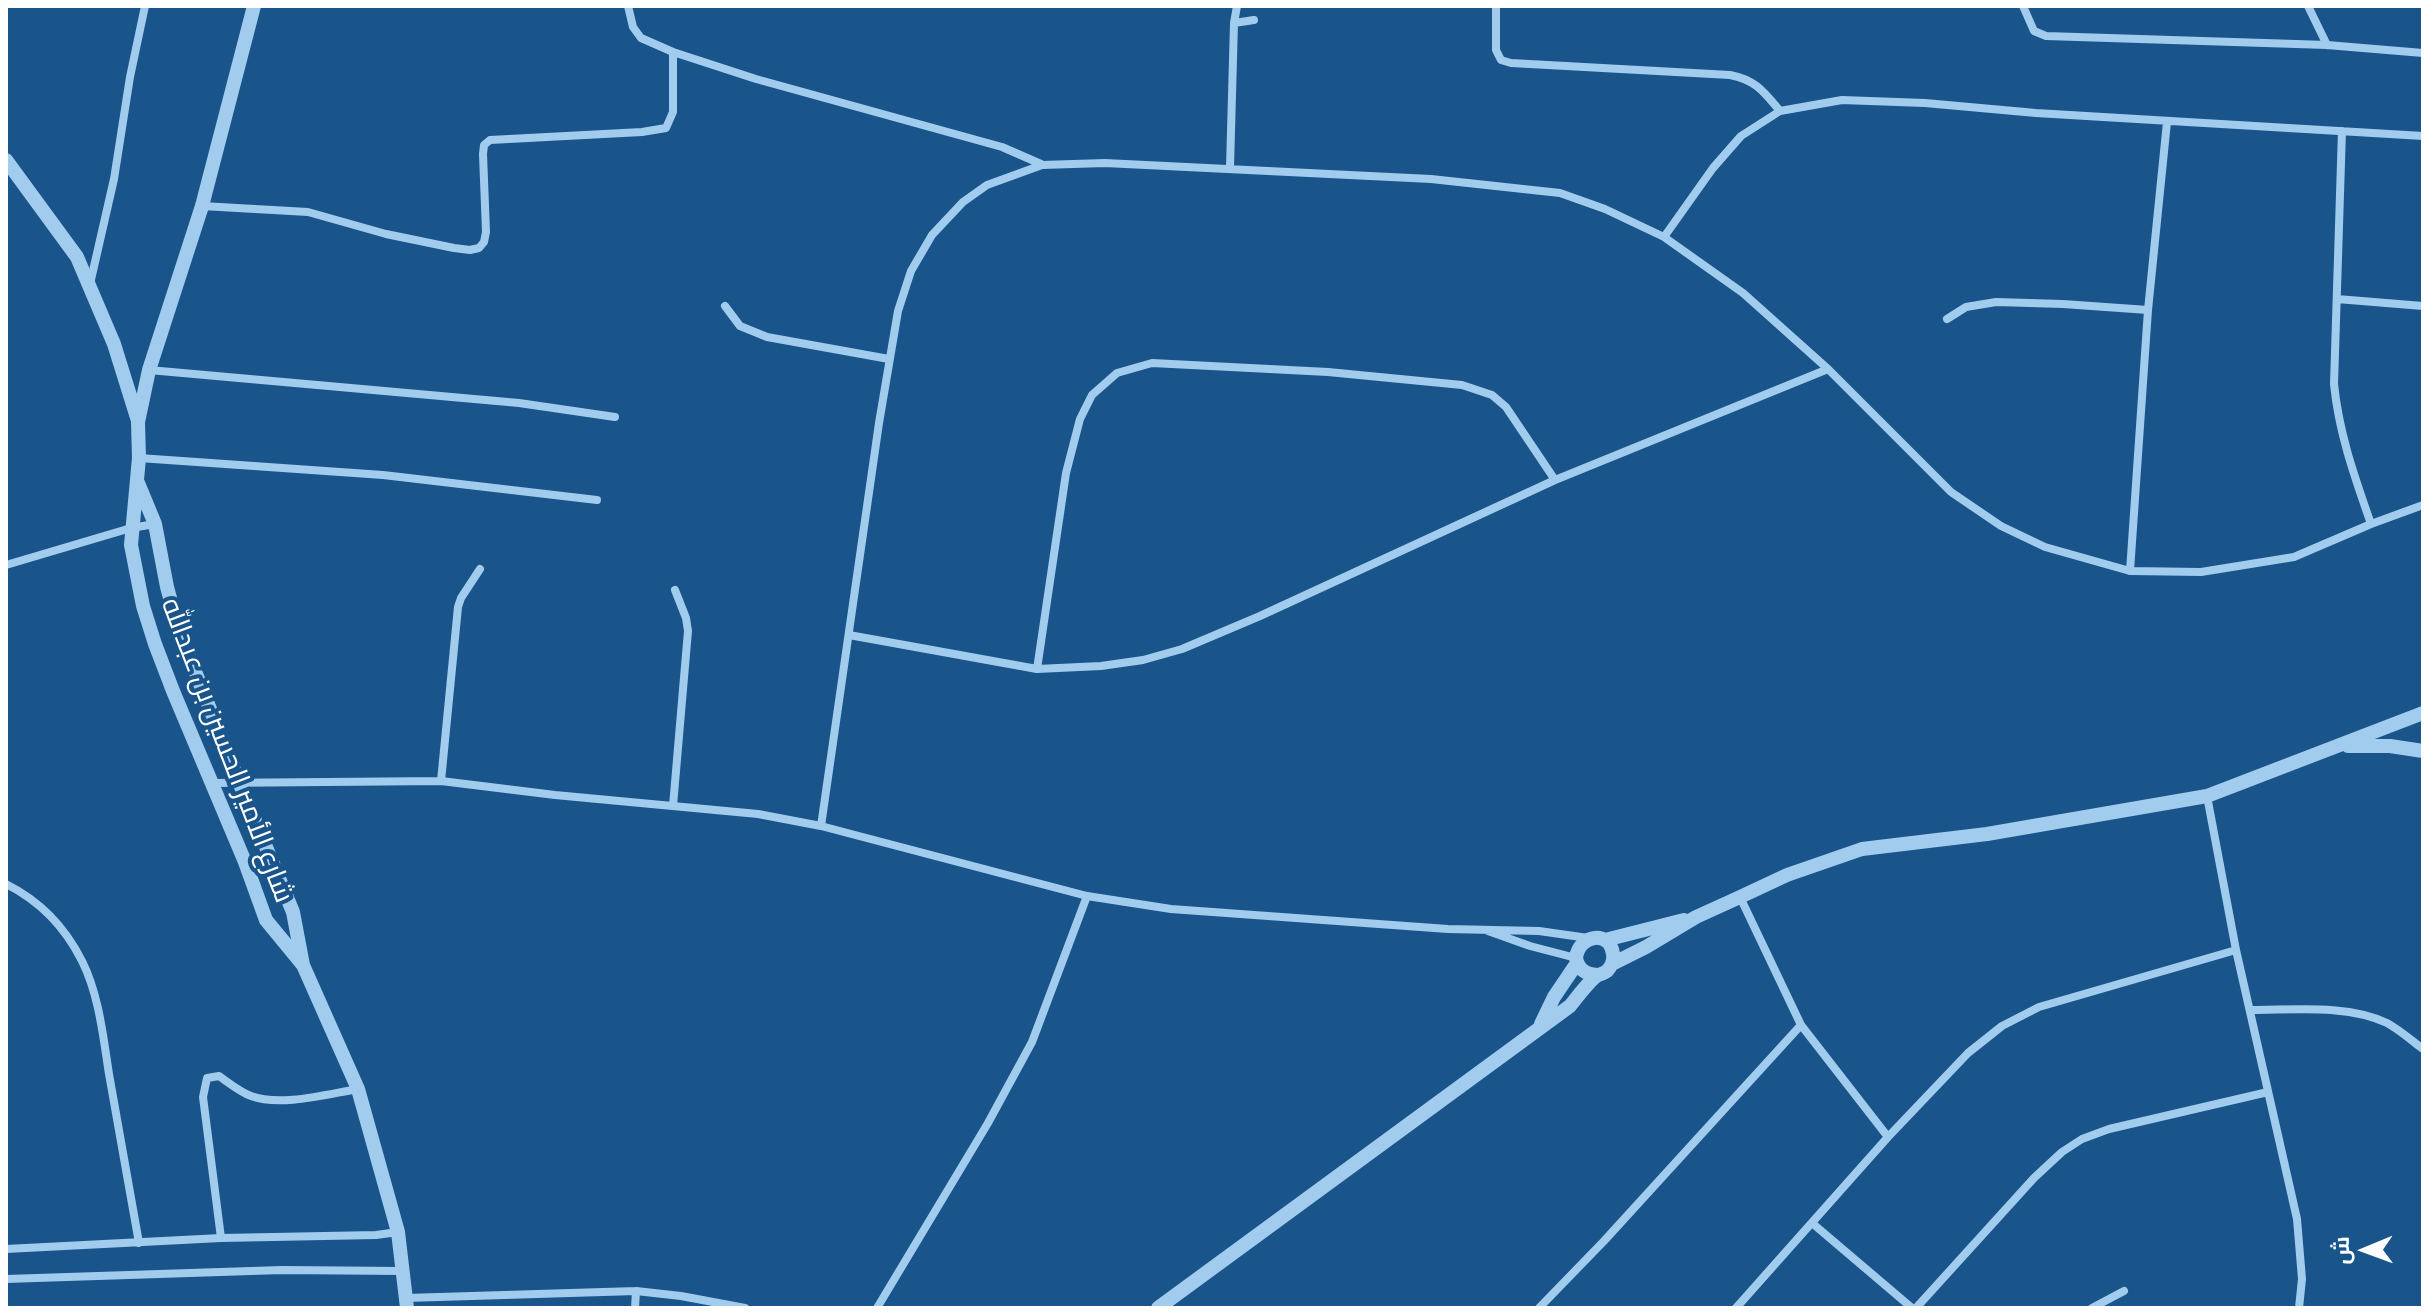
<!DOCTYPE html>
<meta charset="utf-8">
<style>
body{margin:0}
#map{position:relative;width:2429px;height:1314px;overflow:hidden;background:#19558a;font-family:Commissioner,Cairo,sans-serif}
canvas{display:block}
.frame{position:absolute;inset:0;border:8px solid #fff;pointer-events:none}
.north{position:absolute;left:2325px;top:1210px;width:80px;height:80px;-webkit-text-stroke:6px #19558a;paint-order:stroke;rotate:269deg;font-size:22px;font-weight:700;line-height:32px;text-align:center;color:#fff}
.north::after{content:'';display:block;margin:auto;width:28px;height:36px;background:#fff;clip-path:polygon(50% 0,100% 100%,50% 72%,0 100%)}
</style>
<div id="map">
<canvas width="2429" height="1314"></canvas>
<div class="frame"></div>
<div class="north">ش</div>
</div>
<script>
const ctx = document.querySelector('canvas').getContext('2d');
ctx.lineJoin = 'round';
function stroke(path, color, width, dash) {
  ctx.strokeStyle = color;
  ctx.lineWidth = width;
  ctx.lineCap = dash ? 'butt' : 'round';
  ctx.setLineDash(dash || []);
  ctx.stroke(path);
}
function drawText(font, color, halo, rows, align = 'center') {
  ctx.font = font + ' Commissioner,Cairo,sans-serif';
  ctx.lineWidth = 8;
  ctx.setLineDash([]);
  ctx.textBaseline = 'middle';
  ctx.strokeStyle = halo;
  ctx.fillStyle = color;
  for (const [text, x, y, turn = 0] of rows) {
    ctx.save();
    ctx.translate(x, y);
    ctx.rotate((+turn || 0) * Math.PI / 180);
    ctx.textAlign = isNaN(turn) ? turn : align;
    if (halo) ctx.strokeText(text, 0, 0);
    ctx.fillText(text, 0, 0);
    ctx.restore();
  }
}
stroke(new Path2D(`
 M628,6L633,27L641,38L673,52L756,79L1002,147L1041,164
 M1496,6V50L1501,60L1511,63L1730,75C1756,80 1764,92 1780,111
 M2023,6L2034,31L2046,36L2327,45L2423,53
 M2308,6L2327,45
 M1234,23L1237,6
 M2342,131L2334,384C2339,434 2355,478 2371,524
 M1230,167L1234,23L1254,20
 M202,206L308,212L386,234L454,248L470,250L479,248L484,242L486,232L483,154L484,145L490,140L642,132L666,128L673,112V52
 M1664,237L1713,168L1741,136L1780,111L1842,100L1925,103L2036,113L2423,136
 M90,284L114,179L130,77L145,6
 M2337,299L2423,306
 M725,306L740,326L767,337L889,359
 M1947,319L1966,307L1996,302L2063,304L2148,310
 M149,370L519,403L615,417
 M139,458L383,475L597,500
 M6,565L131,528L155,524
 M2130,571L2148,310L2167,122
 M849,635L1037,669L1101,666L1143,660L1182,649L1260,616L1555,480L1828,369
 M1037,669L1066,473L1080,419L1092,395L1117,373L1152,363L1328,372L1462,385L1492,395L1506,407L1555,480
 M441,781L458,607L461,598L480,569
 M212,783L441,781L555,795L758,814L821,826L1087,896L1171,909L1448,929L1539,931L1588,938
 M2207,796L2236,950L2297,1219L2302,1279L2299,1308
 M673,806L688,631L686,618L675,590
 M821,826L879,423L898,311L911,271L932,235L963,202L987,185L1042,165L1105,163L1431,179L1560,193L1605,209L1664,237L1743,293L1828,369L1951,492L2001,526L2045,547L2130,571L2201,572L2294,557L2371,524L2423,505
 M6,884C40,901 65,927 82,961C99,995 103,1036 109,1074C119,1130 129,1187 139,1243
 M1740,897L1801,1025L1888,1137
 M1488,931L1530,946L1576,958
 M2251,1010C2293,1010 2348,1004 2387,1023C2400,1030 2412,1041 2423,1049
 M1812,1223L1912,1308
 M221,1238L203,1097L207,1078L219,1076C229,1083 240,1092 251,1096C281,1107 327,1094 358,1089
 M6,1249L221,1238L376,1235L398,1232
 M6,1279L282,1270L402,1271
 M406,1298L636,1291L681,1296L745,1308
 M635,1308L636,1291
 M877,1308L988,1123L1032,1042L1087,896
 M1539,1308L1604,1241L1801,1025
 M1736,1308L1888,1137L1968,1053L2002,1026L2039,1007L2236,950
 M1916,1308L2034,1178L2062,1152L2082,1139L2109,1129L2268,1092
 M2092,1308L2124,1291`), '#a2cced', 8);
stroke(new Path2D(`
 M254,6L202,206L149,370L138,422L139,458L131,545L143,606L155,644L173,691L245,862L266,920L303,965
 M6,160L77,257L114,344L138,421
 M138,483L155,524L167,587L179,631L239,782L293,912L303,965L358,1089L398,1232L407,1308
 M2348,746H2390L2423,751
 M1605,940L1684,920
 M1612,964L1646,947L1696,917L1740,897L1787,875L1862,849L1987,834L2207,796L2423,713
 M1541,1024L1554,997L1577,963
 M1158,1308L1570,1006C1578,996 1586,985 1595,977C1599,974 1603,974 1607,971C1611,967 1614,960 1613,954C1610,930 1579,934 1576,958C1578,969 1585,974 1597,975`), '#a2cced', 14);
drawText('28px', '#fff', '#19558a', [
 ["شارع الأمير الحسين بن عبدالله",228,750,69]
]);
</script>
